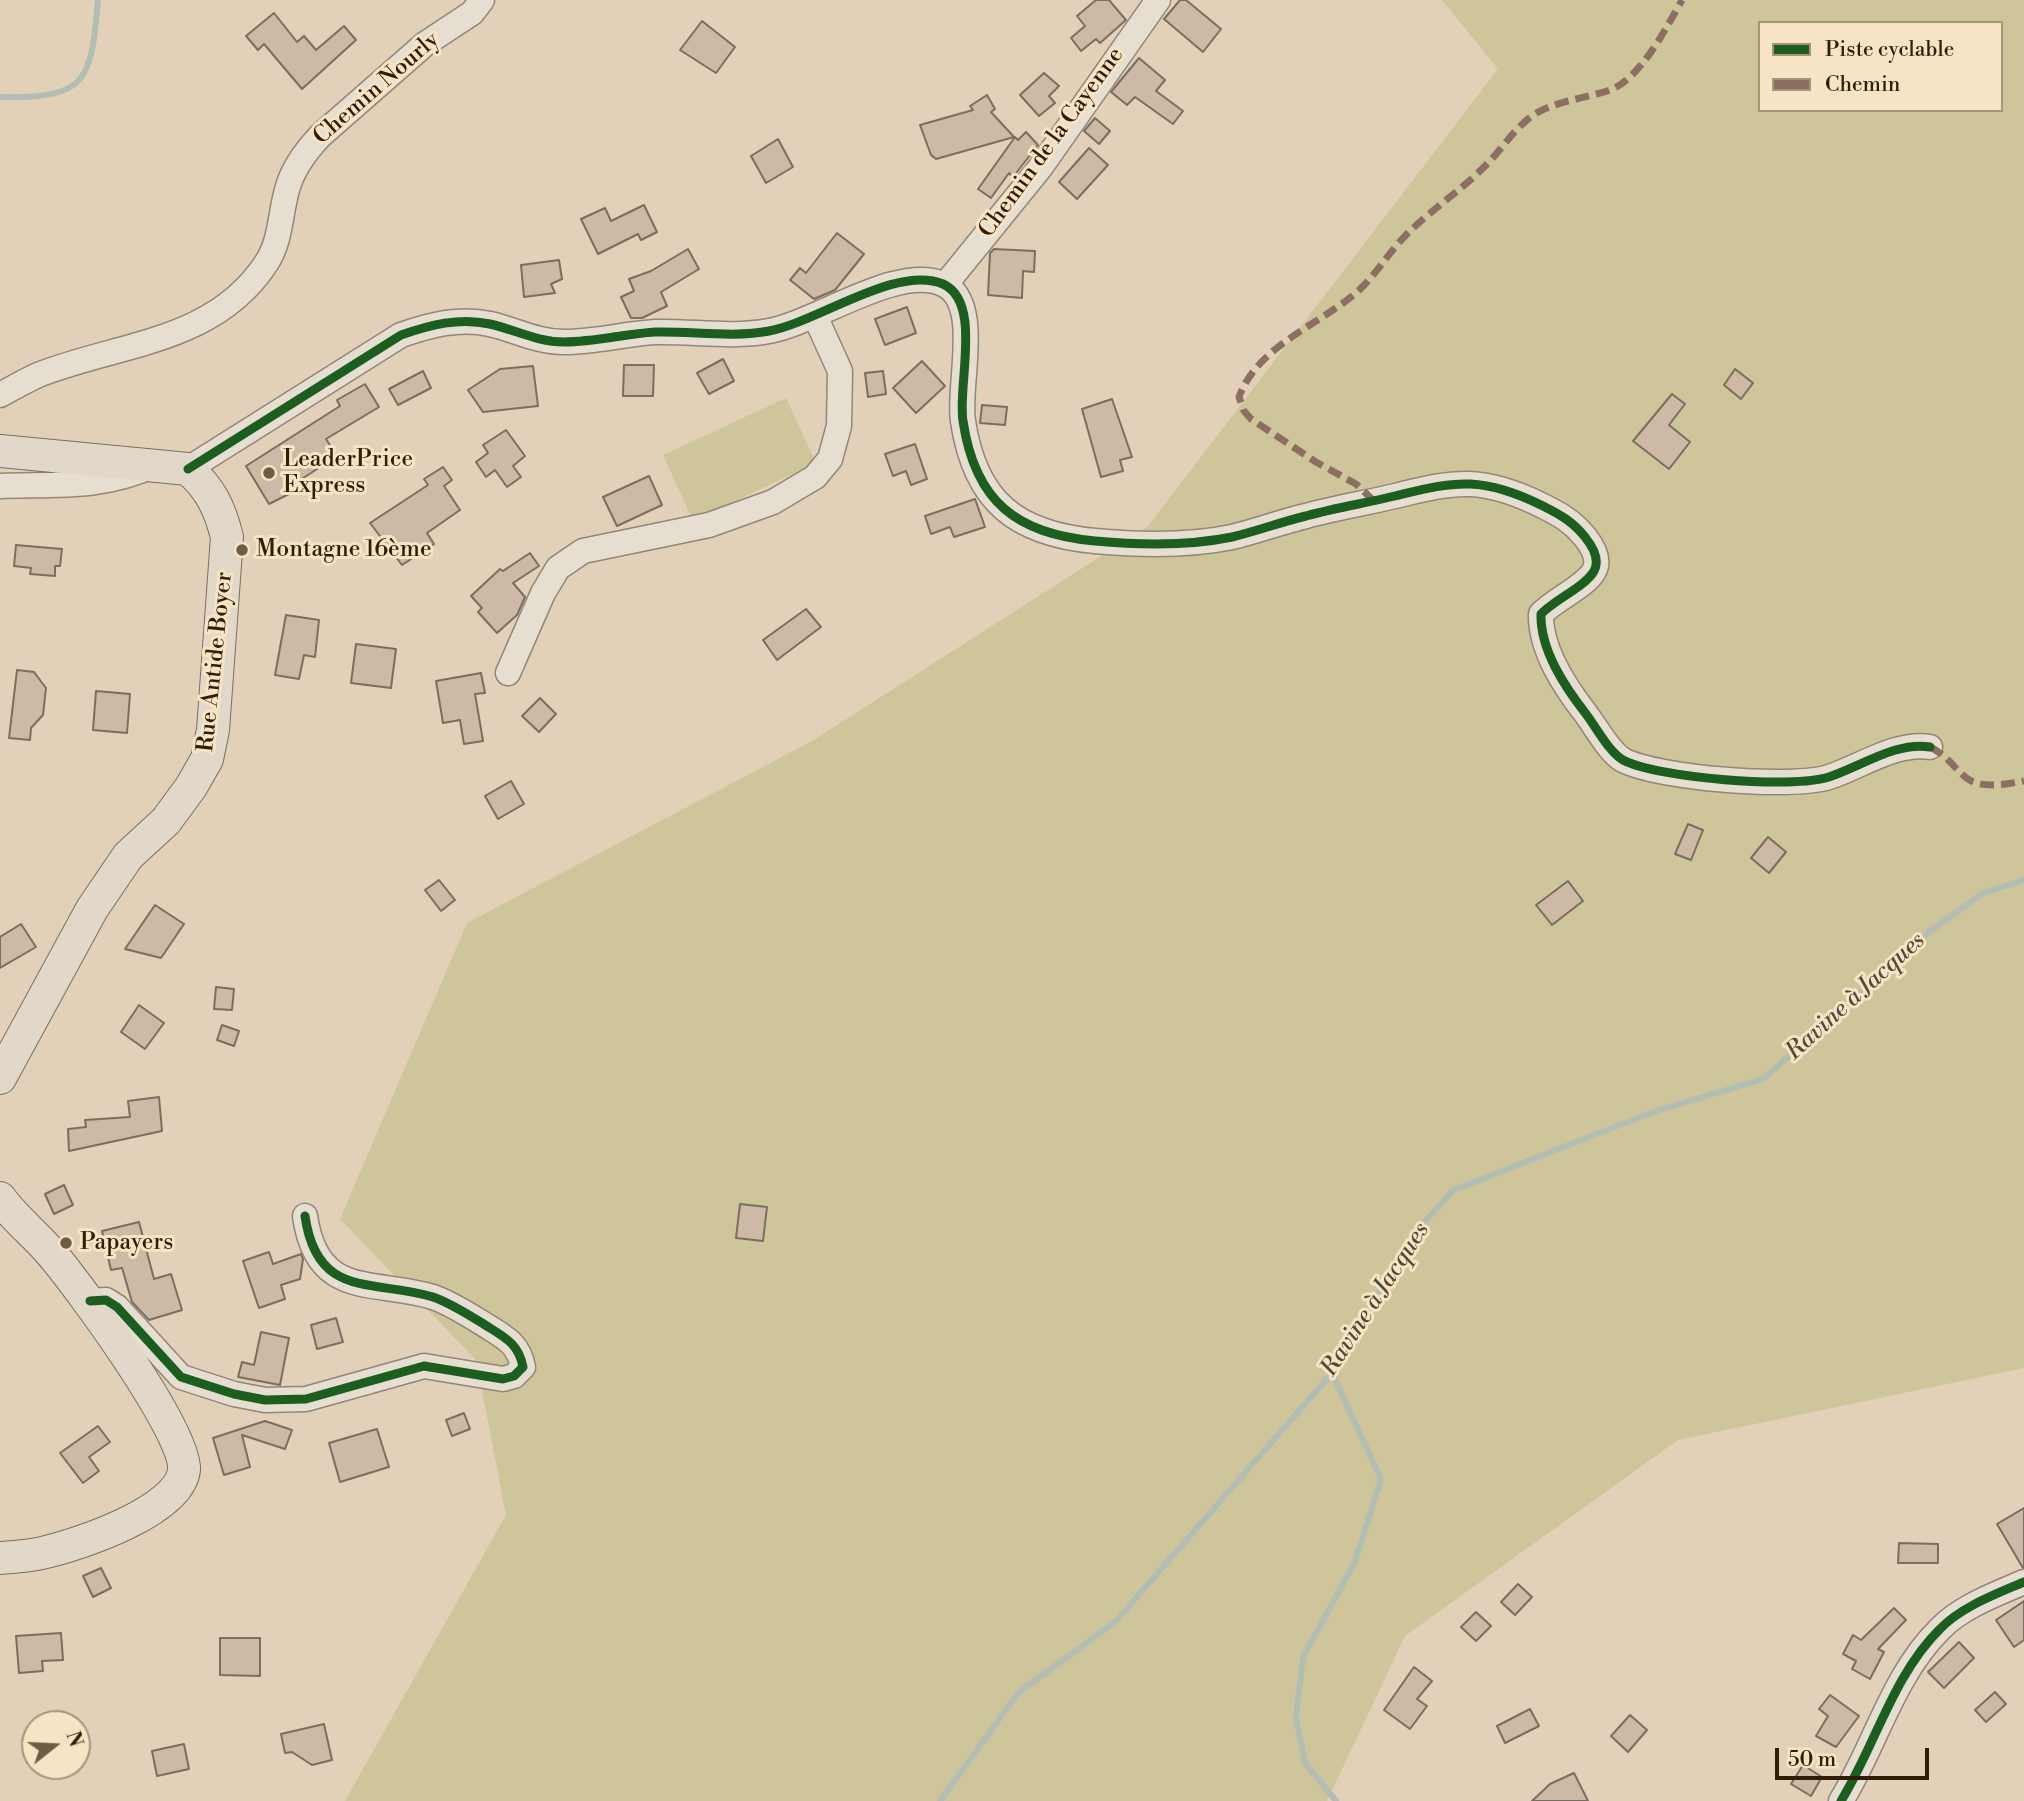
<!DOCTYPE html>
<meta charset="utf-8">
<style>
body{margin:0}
#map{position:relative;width:2024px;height:1801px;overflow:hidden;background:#e2d1b8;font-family:"Libre Bodoni",serif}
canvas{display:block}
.legend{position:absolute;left:1758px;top:21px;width:245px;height:91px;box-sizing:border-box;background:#f7e4c5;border:2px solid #a89479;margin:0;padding:9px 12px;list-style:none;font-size:21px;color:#321c08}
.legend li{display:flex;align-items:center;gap:14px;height:35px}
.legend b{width:35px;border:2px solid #a89479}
.north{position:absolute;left:21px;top:1710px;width:70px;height:70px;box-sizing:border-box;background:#f7e4c5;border:2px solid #a89479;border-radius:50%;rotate:72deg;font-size:19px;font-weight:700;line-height:28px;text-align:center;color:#321c08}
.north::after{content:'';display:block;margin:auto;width:24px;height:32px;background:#705b46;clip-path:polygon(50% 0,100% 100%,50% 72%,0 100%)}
.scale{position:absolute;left:1775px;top:1748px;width:154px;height:32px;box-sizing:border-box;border:4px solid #321c08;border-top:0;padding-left:9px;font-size:21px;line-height:24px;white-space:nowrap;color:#321c08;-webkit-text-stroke:5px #f7e4c5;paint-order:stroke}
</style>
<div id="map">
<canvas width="2024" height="1801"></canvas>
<ul class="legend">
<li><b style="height:9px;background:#1b5e20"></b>Piste cyclable</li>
<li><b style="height:9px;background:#8d6e63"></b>Chemin</li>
</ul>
<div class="north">N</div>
<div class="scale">50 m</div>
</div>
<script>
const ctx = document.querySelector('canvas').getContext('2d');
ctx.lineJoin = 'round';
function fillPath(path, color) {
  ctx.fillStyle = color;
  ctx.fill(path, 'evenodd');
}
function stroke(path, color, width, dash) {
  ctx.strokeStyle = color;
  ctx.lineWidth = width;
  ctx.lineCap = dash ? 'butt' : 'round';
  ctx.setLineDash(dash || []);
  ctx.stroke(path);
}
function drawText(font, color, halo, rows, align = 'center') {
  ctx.font = font + ' "Libre Bodoni",serif';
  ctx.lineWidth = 6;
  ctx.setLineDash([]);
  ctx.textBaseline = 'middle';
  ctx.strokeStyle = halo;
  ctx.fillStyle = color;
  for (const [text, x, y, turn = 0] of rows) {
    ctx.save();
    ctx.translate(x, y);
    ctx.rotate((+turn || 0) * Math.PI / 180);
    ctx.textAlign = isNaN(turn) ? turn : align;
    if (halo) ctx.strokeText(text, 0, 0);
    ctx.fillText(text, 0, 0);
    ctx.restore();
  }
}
fillPath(new Path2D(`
 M1442,0H2024V1368L1678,1440L1405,1636L1327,1801H345L506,1515L476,1360L340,1219L467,923L812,741L1148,526L1498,69ZM1760,23H2001V110H1760Z
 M786,398L816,463L693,521L663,455Z`), '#cfc59b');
stroke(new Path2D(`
 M0,97C88,99 91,81 98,0
 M1332,1373L1381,1479L1355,1562L1303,1657L1296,1718L1305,1763L1336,1801
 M940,1801L1018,1693L1115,1622L1332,1373L1414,1233L1454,1190L1653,1112L1763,1079L1929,932L1983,893L2024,880`), '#b2beb3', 6);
const building = new Path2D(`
 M1096,0H1109L1126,20L1100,43L1096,39L1081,51L1071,38L1085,26L1077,16Z
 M1180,0H1186L1221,29L1203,52L1164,19Z
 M274,13L297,42L304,36L316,50L344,26L356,40L302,89L264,44L258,50L246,36Z
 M702,21L735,47L716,73L680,50Z
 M1139,58L1165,80L1156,91L1183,111L1173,124L1135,97L1127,105L1111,92Z
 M1044,73L1059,86L1049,96L1055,103L1039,116L1020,95Z
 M987,95L995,109L991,112L1014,137L936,159L931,155L920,125L973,110L970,106Z
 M1095,118L1110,131L1099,144L1084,131Z
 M1026,132L1038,145L1013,177L1009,173L991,198L978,189L1015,137L1018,140Z
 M778,139L793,167L766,183L751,156Z
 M1089,148L1108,165L1077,199L1059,182Z
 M644,205L657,232L641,240L638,234L598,254L581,219L605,208L611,221Z
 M837,233L864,254L835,290L814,299L790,280L800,268L806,273Z
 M688,249L699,269L661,292L667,306L642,318H631L621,297L634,291L629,279L651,271Z
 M994,249L1035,251L1034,272L1023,271L1022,298L988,295L990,253Z
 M559,260L562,279L551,284L555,293L524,297L521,265Z
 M907,307L916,333L885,345L875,319Z
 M723,359L734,381L709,394L697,373Z
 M922,361L945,386L916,413L893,388Z
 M624,365H654L653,396H623Z
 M533,366L538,406L483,412L468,390L500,369Z
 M1735,369L1753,383L1741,399L1724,385Z
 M423,371L431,388L398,405L389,389Z
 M883,371L886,394L868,397L865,373Z
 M365,384L379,407L326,439L337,456L294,484L297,490L269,504L246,466L340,406L337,400Z
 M1672,394L1685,404L1669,425L1690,442L1669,469L1633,441Z
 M1112,399L1132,457L1120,460L1123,471L1101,477L1082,409Z
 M982,405L1007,407L1005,425L980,423Z
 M506,430L525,456L513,466L521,477L507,487L495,470L486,477L476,462L488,453L483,445Z
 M915,444L927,479L911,485L906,471L893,476L885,454Z
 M443,467L452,480L444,486L460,510L427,533L434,544L402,565L370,523L428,485L424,479Z
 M649,476L662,505L617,526L603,497Z
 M975,499L985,527L954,537L950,527L931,534L925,516Z
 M16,545L62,549L60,566H55V576L30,574L31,568L14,566Z
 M530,553L539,566L513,583L525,597L517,615L497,633L478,612L482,608L471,596L500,569L503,571Z
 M806,609L821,627L777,660L763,640Z
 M286,615L319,620L315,657L304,655L299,679L275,675Z
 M356,644L396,649L391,688L351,683Z
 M17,670L34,672L46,688L43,715L31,728L30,740L9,738Z
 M481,673L485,693L475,694L483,741L464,744L460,720L443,723L436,681Z
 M96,691L130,694L127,733L93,730Z
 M540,698L556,714L539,732L522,716Z
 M511,781L524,804L498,819L485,796Z
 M1688,824L1703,830L1691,860L1675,854Z
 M1768,837L1786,852L1769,873L1751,858Z
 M439,880L455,900L441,911L425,890Z
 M1568,881L1583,901L1552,925L1536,905Z
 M155,905L184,924L161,958L125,949Z
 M21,924L36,947L0,968V937Z
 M216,987L234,989L232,1010L214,1009Z
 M139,1005L164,1023L145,1049L121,1032Z
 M222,1025L239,1031L234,1046L217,1040Z
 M159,1097L162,1131L69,1151L68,1129L86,1127L85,1120L130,1117L128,1101Z
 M64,1185L73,1205L54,1214L45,1194Z
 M740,1204L767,1207L763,1241L736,1238Z
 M139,1222L154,1279L171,1274L182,1310L149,1320L132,1302L122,1268L111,1270L102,1231Z
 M269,1252L273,1264L301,1254L303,1259L300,1279L281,1285L285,1299L259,1308L243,1261Z
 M336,1318L343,1342L317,1349L311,1325Z
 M261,1332L289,1338L280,1385L238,1377L242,1362L254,1365Z
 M464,1413L470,1429L452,1436L446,1420Z
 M265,1421L292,1430L285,1449L242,1435L250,1467L224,1475L213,1438Z
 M98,1426L110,1442L89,1457L99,1471L83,1483L60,1453Z
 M377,1429L389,1467L340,1482L329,1443Z
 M2024,1508V1567L2023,1568L1997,1524Z
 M1899,1543L1938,1544V1563H1898Z
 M101,1568L111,1588L93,1597L83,1576Z
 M1518,1584L1532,1597L1515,1615L1501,1602Z
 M2024,1601V1640L2014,1647L1996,1620Z
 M1894,1608L1906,1620L1878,1649L1884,1652L1870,1679L1852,1669L1856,1661L1843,1654L1853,1635L1861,1640Z
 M1476,1612L1491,1626L1476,1641L1461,1627Z
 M61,1633L63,1660L42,1661L43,1671L19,1673L16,1636Z
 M220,1638H260V1676L220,1675Z
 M1959,1642L1974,1658L1944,1688L1928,1672Z
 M1414,1667L1432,1681L1417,1699L1427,1706L1410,1729L1384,1710Z
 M1995,1692L2006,1704L1986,1722L1975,1710Z
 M1830,1695L1859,1716L1836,1747L1816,1736L1828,1716L1819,1709Z
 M1530,1709L1539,1726L1505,1743L1497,1726Z
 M1630,1715L1647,1730L1628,1752L1611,1736Z
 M324,1724L332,1760L312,1765L292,1752L285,1753L281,1734Z
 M184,1744L189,1769L157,1776L152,1751Z
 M1803,1765L1822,1777L1811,1796L1791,1784Z
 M1574,1773L1588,1801H1532L1550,1784Z`);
fillPath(building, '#cdb9a5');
stroke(building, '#7a6e5f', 2);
const minor = new Path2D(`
 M945,285L1040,168L1158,0
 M0,395C13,388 25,381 38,375C119,343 215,343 267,262C281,240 280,214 287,190C292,170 306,151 320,136L425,44L472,13L482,0
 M188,469L401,335C430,325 459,317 490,324C516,330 537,342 564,342C595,342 624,334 655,332C693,331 732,338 769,331C818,322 897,264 943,284C983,302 957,386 963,421C975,502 1017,534 1095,541C1139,545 1189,546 1232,537C1257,531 1281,522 1306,516C1335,508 1366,503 1395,496C1420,490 1445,483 1470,484C1495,485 1521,495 1543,506C1561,515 1573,522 1585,537C1593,547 1600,560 1594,571C1586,586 1554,600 1541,614C1540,650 1565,687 1586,714C1596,727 1609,752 1623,760C1657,778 1792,789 1829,777C1860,767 1897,741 1930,747
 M0,486C53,484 105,489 154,465
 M508,673L543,593L558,568L583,551L709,525L773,502L815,477L830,459L839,426L840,371L815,316
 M90,1301L106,1300L117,1307L181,1377L234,1394L265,1400L306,1399L424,1366L503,1379L514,1376L523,1367C519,1346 508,1339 490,1328C472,1317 453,1304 433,1297C374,1279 317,1300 305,1216
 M1841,1801C1875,1746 1893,1675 1940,1629C1961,1607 1996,1594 2024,1582`);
const major = new Path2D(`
 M0,451L188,469C211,489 220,509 227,537L213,730L207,759L191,787L166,821L128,856L92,909L0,1078
 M0,1198C14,1218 35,1234 51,1253C79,1286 187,1432 184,1470C180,1511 78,1545 42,1553C29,1556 14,1557 0,1558`);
stroke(minor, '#938676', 27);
stroke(major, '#7a6e5f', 34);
stroke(minor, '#e6ded1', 24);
stroke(major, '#e2d8c9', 32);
stroke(new Path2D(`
 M1374,501L1356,484L1316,462L1251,419L1244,411L1239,397C1257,348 1312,328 1351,297C1374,279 1387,254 1407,234C1432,209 1463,189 1487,164C1503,148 1515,127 1535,114C1555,101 1587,98 1610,90C1640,79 1667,27 1682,0
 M1930,747C1945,754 1952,765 1964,776C1978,790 2007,784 2024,781`), '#8d6e63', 7, [14, 7]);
stroke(new Path2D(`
 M188,469L401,335C430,325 459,317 490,324C516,330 537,342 564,342C595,342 624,334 655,332C693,331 732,338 769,331C818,322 897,264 943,284C983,302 957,386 963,421C975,502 1017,534 1095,541C1139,545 1189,546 1232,537C1257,531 1281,522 1306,516C1335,508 1366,503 1395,496C1420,490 1445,483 1470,484C1495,485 1521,495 1543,506C1561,515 1573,522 1585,537C1593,547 1600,560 1594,571C1586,586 1554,600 1541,614C1540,650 1565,687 1586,714C1596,727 1609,752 1623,760C1657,778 1792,789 1829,777C1860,767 1897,741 1930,747
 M90,1301L106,1300L117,1307L181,1377L234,1394L265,1400L306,1399L424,1366L503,1379L514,1376L523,1367C519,1346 508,1339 490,1328C472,1317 453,1304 433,1297C374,1279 317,1300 305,1216
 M1841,1801C1875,1746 1893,1675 1940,1629C1961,1607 1996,1594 2024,1582`), '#1b5e20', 9);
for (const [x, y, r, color] of [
 [269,473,7,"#705b46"],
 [242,550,7,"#705b46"],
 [66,1243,7,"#705b46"]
]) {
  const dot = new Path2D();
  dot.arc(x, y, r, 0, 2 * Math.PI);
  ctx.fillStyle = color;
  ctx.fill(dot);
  stroke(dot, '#f7e4c5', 2.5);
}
drawText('23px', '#321c08', '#f7e4c5', [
 ["Chemin Nourly",377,89,-41],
 ["Chemin de la Cayenne",1052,143,-54],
 ["Rue Antide Boyer",216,662,-84]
]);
drawText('23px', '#321c08', '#f7e4c5', [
 ["LeaderPrice",283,460],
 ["Express",283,486],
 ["Montagne 16ème",256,550],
 ["Papayers",80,1243]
], 'left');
drawText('italic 24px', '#524a3b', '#f7e4c5', [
 ["Ravine à Jacques",1856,997,-42],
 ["Ravine à Jacques",1376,1300,-57]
]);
</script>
